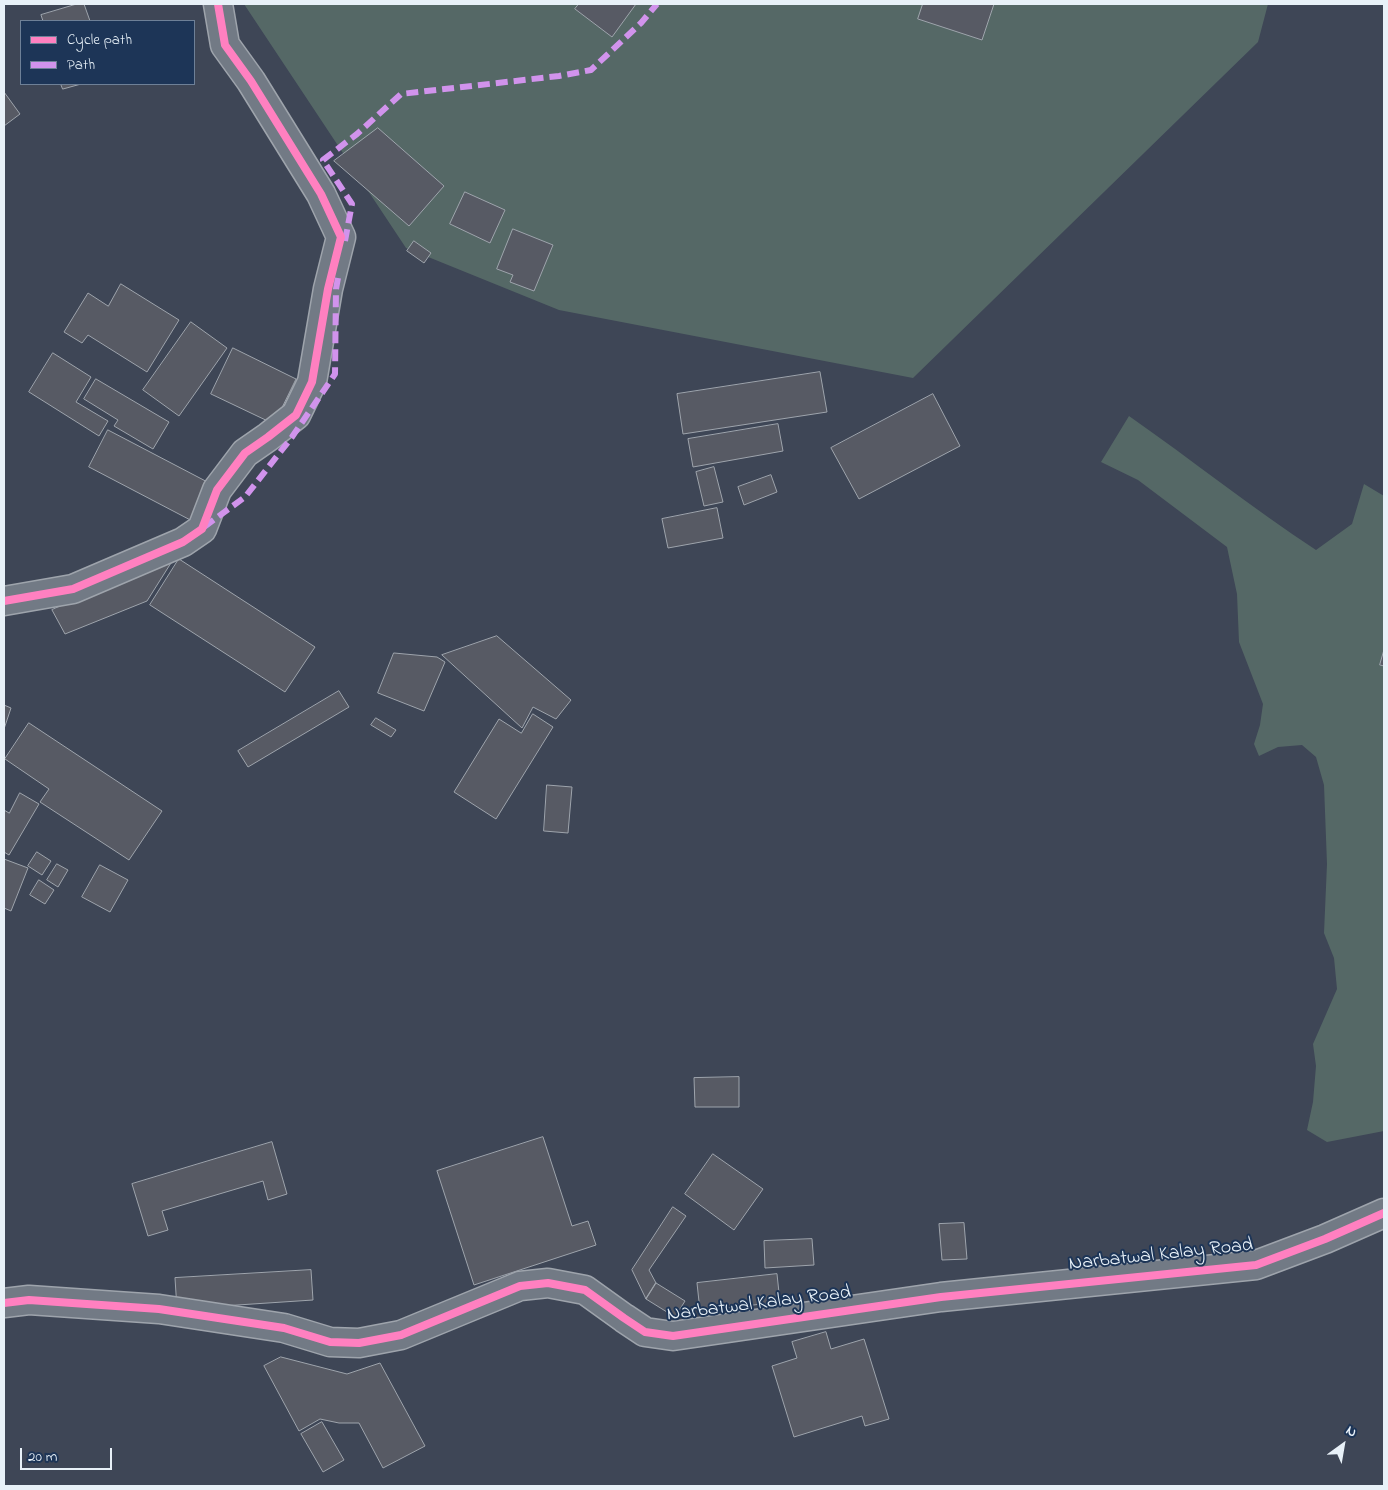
<!DOCTYPE html>
<style>
body{margin:0}
#map{position:relative;width:1388px;height:1490px;overflow:hidden;background:#3e4656;font-family:"Indie Flower",sans-serif}
canvas{display:block}
.frame{position:absolute;inset:0;border:5px solid #e8f1f8;pointer-events:none}
.legend{position:absolute;left:20px;top:20px;width:175px;height:65px;box-sizing:border-box;background:#1d3557;border:1px solid #6e8097;margin:0;padding:6px 9px;list-style:none;font-size:15px;color:#e8f1f8}
.legend li{display:flex;align-items:center;gap:10px;height:25px}
.legend b{width:25px;border:1px solid #6e8097}
.north{position:absolute;left:1318px;top:1420px;width:50px;height:50px;-webkit-text-stroke:4px #1d3557;paint-order:stroke;rotate:32deg;font-size:14px;font-weight:700;line-height:20px;text-align:center;color:#e8f1f8}
.north::after{content:'';display:block;margin:auto;width:18px;height:22px;background:#e8f1f8;clip-path:polygon(50% 0,100% 100%,50% 72%,0 100%)}
.scale{position:absolute;left:20px;top:1448px;width:92px;height:22px;box-sizing:border-box;border:2px solid #e8f1f8;border-top:0;padding-left:6px;font-size:15px;line-height:18px;white-space:nowrap;color:#e8f1f8;-webkit-text-stroke:4px #1d3557;paint-order:stroke}
</style>
<div id="map">
<canvas width="1388" height="1490"></canvas>
<div class="frame"></div>
<ul class="legend">
<li><b style="height:6px;background:#ff80c0"></b>Cycle path</li>
<li><b style="height:6px;background:#d193ec"></b>Path</li>
</ul>
<div class="north">N</div>
<div class="scale">20 m</div>
</div>
<script>
const ctx = document.querySelector('canvas').getContext('2d');
ctx.lineJoin = 'round';
function fillPath(path, color) {
  ctx.fillStyle = color;
  ctx.fill(path, 'evenodd');
}
function stroke(path, color, width, dash) {
  ctx.strokeStyle = color;
  ctx.lineWidth = width;
  ctx.lineCap = dash ? 'butt' : 'round';
  ctx.setLineDash(dash || []);
  ctx.stroke(path);
}
function drawText(font, color, halo, rows, align = 'center') {
  ctx.font = font + ' "Indie Flower",sans-serif';
  ctx.lineWidth = 4;
  ctx.setLineDash([]);
  ctx.textBaseline = 'middle';
  ctx.strokeStyle = halo;
  ctx.fillStyle = color;
  for (const [text, x, y, turn = 0] of rows) {
    ctx.save();
    ctx.translate(x, y);
    ctx.rotate((+turn || 0) * Math.PI / 180);
    ctx.textAlign = isNaN(turn) ? turn : align;
    if (halo) ctx.strokeText(text, 0, 0);
    ctx.fillText(text, 0, 0);
    ctx.restore();
  }
}
fillPath(new Path2D(`
 M244,4H1268L1258,42L913,378L559,310L406,248Z
 M1129,416C1192,460 1252,508 1316,550L1352,524L1364,484L1384,496V1131L1327,1142L1307,1130L1313,1102L1316,1066L1313,1044L1337,989L1334,958L1324,933L1327,864L1324,785L1316,757L1302,745L1278,747L1259,756L1254,744L1260,725L1263,704L1239,642L1237,594L1227,547L1138,480L1101,462Z`), '#556866');
const building = new Path2D(`
 M77,4H84L90,21H43L41,15Z
 M579,4H636L612,37L575,9Z
 M923,4H994L982,40L918,19Z
 M61,84H81L63,89Z
 M4,92L20,114L4,126Z
 M378,128L444,186L409,226L334,161Z
 M465,192L505,210L490,243L450,224Z
 M513,229L553,245L534,291L510,282L513,275L497,269Z
 M414,241L431,253L424,263L407,251Z
 M121,284L179,320L147,372L88,335L82,343L64,332L88,293L108,306Z
 M191,322L227,348L179,416L143,390Z
 M233,348L296,379L274,424L211,394Z
 M53,353L91,377L76,402L108,421L99,436L29,392Z
 M820,372L827,412L683,434L677,394Z
 M96,379L169,422L153,449L114,426L118,420L84,399Z
 M933,394L960,446L859,499L831,448Z
 M778,424L783,451L693,467L688,439Z
 M108,430L217,487L198,524L89,467Z
 M714,467L723,502L704,506L696,472Z
 M771,475L777,492L744,505L738,487Z
 M717,508L723,538L668,548L662,519Z
 M176,555L147,601L65,634L52,610Z
 M179,559L315,647L285,692L150,605Z
 M497,636L571,700L556,719L533,707L522,728L442,655Z
 M1384,650V666L1380,665Z
 M394,653L437,657L445,662L424,711L378,693Z
 M339,691L349,707L248,767L238,751Z
 M4,705L11,708L4,729Z
 M533,714L553,727L496,819L454,792L499,719L521,733Z
 M376,718L396,730L391,737L371,725Z
 M29,723L162,811L129,860L40,802L49,789L5,759Z
 M547,785L572,787L568,833L544,831Z
 M20,793L39,804L9,855L4,852V810L9,813Z
 M37,852L51,861L42,875L28,866Z
 M4,859L28,868L11,911L4,908Z
 M57,864L68,870L58,887L47,880Z
 M100,865L128,880L110,912L82,897Z
 M39,880L54,890L45,904L30,895Z
 M739,1077V1107H695L694,1078Z
 M543,1137L572,1226L588,1221L596,1245L474,1285L437,1171Z
 M272,1142L287,1194L268,1200L263,1181L162,1211L168,1230L148,1236L132,1184Z
 M713,1154L763,1189L734,1230L685,1194Z
 M673,1207L686,1216L649,1270L656,1283L646,1299L632,1270Z
 M964,1223L967,1259L942,1260L939,1224Z
 M812,1239L814,1265L765,1268L764,1241Z
 M311,1270L313,1300L177,1309L175,1278Z
 M777,1274L780,1302L700,1311L697,1283Z
 M656,1283L685,1301L675,1317L646,1299Z
 M826,1332L831,1349L864,1339L889,1419L865,1426L862,1416L794,1437L772,1366L797,1358L792,1342Z
 M281,1357L347,1374L380,1363L425,1446L383,1468L359,1423H339L320,1419L299,1431L264,1366Z
 M322,1422L344,1460L323,1472L301,1434Z`);
fillPath(building, '#575a64');
stroke(building, '#9ea4ac', 1);
const minor = new Path2D(`
 M4,601L73,589L183,542L202,529L217,490L245,453L268,437L296,415L312,382L328,289L341,237L321,194L251,81L225,45L218,4
 M4,1303L29,1300L159,1309L284,1328L330,1342L359,1343L401,1335L520,1286L548,1283L585,1290L624,1318L645,1332L673,1336L941,1297L1256,1265L1325,1239L1384,1213`);
stroke(minor, '#9ea4ac', 31);
stroke(minor, '#727a85', 28);
stroke(new Path2D(`
 M345,241L352,204L323,160L357,134L401,94L559,76L591,70L641,23L657,4
 M204,527L245,497L292,437L335,374L336,289L338,278`), '#d193ec', 6, [12, 6]);
stroke(new Path2D(`
 M4,601L73,589L183,542L202,529L217,490L245,453L268,437L296,415L312,382L328,289L341,237L321,194L251,81L225,45L218,4
 M4,1303L29,1300L159,1309L284,1328L330,1342L359,1343L401,1335L520,1286L548,1283L585,1290L624,1318L645,1332L673,1336L941,1297L1256,1265L1325,1239L1384,1213`), '#ff80c0', 8);
drawText('20px', '#e8f1f8', '#1d3557', [
 ["Narbatwal Kalay Road",1161,1256,-6],
 ["Narbatwal Kalay Road",759,1305,-7]
]);
</script>
